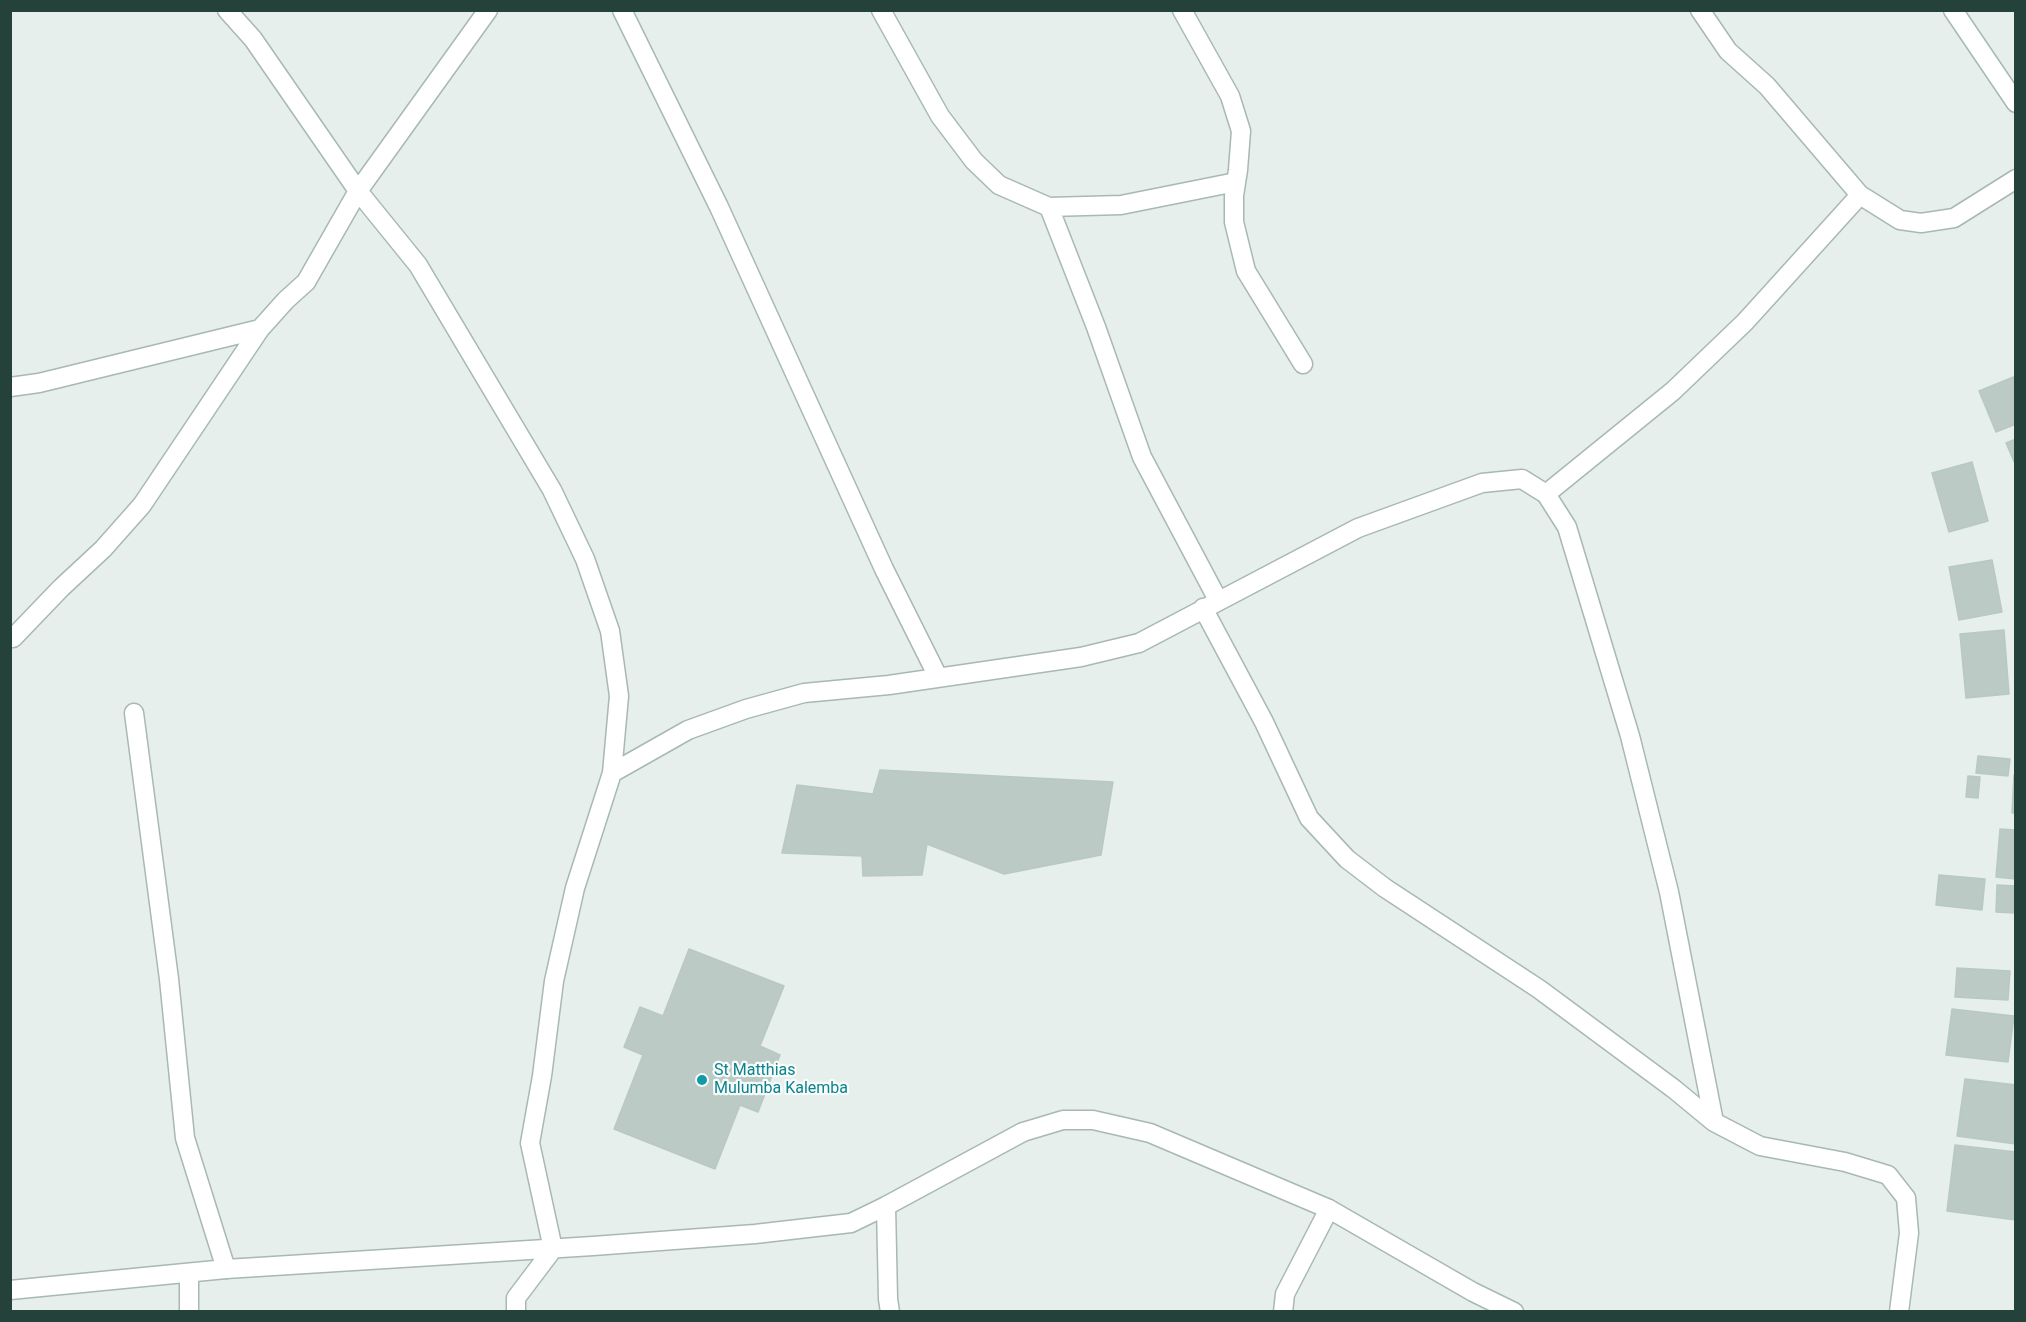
<!DOCTYPE html>
<style>
body{margin:0}
#map{position:relative;width:2026px;height:1322px;overflow:hidden;background:#e6efeb;font-family:Roboto,sans-serif}
canvas{display:block}
.frame{position:absolute;inset:0;border:12px solid #24423a;pointer-events:none}
</style>
<div id="map">
<canvas width="2026" height="1322"></canvas>
<div class="frame"></div>
</div>
<script>
const ctx = document.querySelector('canvas').getContext('2d');
ctx.lineJoin = 'round';
function fillPath(path, color) {
  ctx.fillStyle = color;
  ctx.fill(path, 'evenodd');
}
function stroke(path, color, width, dash) {
  ctx.strokeStyle = color;
  ctx.lineWidth = width;
  ctx.lineCap = dash ? 'butt' : 'round';
  ctx.setLineDash(dash || []);
  ctx.stroke(path);
}
function drawText(font, color, halo, rows, align = 'center') {
  ctx.font = font + ' Roboto,sans-serif';
  ctx.lineWidth = 4.5;
  ctx.setLineDash([]);
  ctx.textBaseline = 'middle';
  ctx.strokeStyle = halo;
  ctx.fillStyle = color;
  for (const [text, x, y, turn = 0] of rows) {
    ctx.save();
    ctx.translate(x, y);
    ctx.rotate((+turn || 0) * Math.PI / 180);
    ctx.textAlign = isNaN(turn) ? turn : align;
    if (halo) ctx.strokeText(text, 0, 0);
    ctx.fillText(text, 0, 0);
    ctx.restore();
  }
}
const building = new Path2D(`
 M2016,376V424L1996,432L1979,391Z
 M2016,439V466L2006,443Z
 M1972,462L1988,521L1949,532L1932,473Z
 M1992,560L2002,612L1959,620L1949,567Z
 M2004,630L2009,694L1966,698L1960,634Z
 M1978,756L2010,759L2008,776L1976,773Z
 M880,770L1113,782L1101,855L1004,874L927,844L922,875L863,876L862,856L782,853L797,785L873,794Z
 M2014,775H2016V813H2012Z
 M1968,776L1980,777L1978,798L1966,797Z
 M2000,829L2016,830V879L1996,877Z
 M1939,875L1985,879L1982,910L1936,905Z
 M1997,885L2016,886V913L1996,912Z
 M689,949L784,986L760,1046L780,1055L758,1112L740,1105L715,1169L614,1129L643,1055L624,1047L640,1007L663,1016Z
 M1957,968L2010,971L2008,1000L1955,997Z
 M1952,1009L2014,1016L2008,1062L1946,1055Z
 M1965,1079L2016,1085V1144L1957,1136Z
 M1955,1145L2016,1152V1220L1947,1211Z`);
fillPath(building, '#bbcac4');
stroke(building, '#b8c9c2', 1.5);
const minor = new Path2D(`
 M227,10L253,39L358,191L418,265L552,490L585,559L610,631L619,696L612,773L575,888L554,981L542,1076L530,1143L553,1249L516,1298V1312
 M622,10L719,207L884,569L938,677
 M881,10L940,116L974,161L999,185L1049,207L1121,205L1236,182
 M1182,10L1230,96L1241,131L1238,170L1234,196V222L1246,271L1303,364
 M1700,10L1728,51L1767,86L1860,195L1900,220L1921,223L1954,218L2016,179
 M1953,10L2016,103
 M1049,207L1096,327L1142,457L1218,600
 M10,387L39,383L260,329L286,300L306,282L358,191L488,10
 M1546,494L1673,391L1745,322L1860,195
 M1203,608L1264,722L1309,818L1347,859L1385,888L1539,989L1674,1089L1714,1122L1760,1146L1845,1162L1888,1175L1906,1198L1909,1233L1899,1312
 M13,638L61,588L103,549L142,505L260,329
 M134,713L169,979L185,1138L226,1269
 M612,773L688,730L746,709L804,693L889,685L1081,657L1139,643L1358,528L1482,483L1522,479L1546,494L1567,527L1630,736L1669,892L1714,1122
 M886,1206L888,1299L890,1312
 M189,1312V1273
 M1283,1312L1285,1294L1329,1209`);
const tertiary = new Path2D(`
 M10,1290L226,1269L593,1246L755,1234L851,1223L886,1206L1023,1132L1063,1120H1093L1150,1133L1329,1209L1473,1292L1514,1312`);
stroke(minor, '#a8b8b2', 21);
stroke(tertiary, '#a8b8b2', 21);
stroke(minor, '#fff', 18);
stroke(tertiary, '#fff', 18);
for (const [x, y, r, color] of [
 [702,1080,6,"#0f9aa8"]
]) {
  const dot = new Path2D();
  dot.arc(x, y, r, 0, 2 * Math.PI);
  ctx.fillStyle = color;
  ctx.fill(dot);
  stroke(dot, '#f7fbf9', 2);
}
drawText('16px', '#0d838f', '#f7fbf9', [
 ["St Matthias",714,1071],
 ["Mulumba Kalemba",714,1089]
], 'left');
</script>
